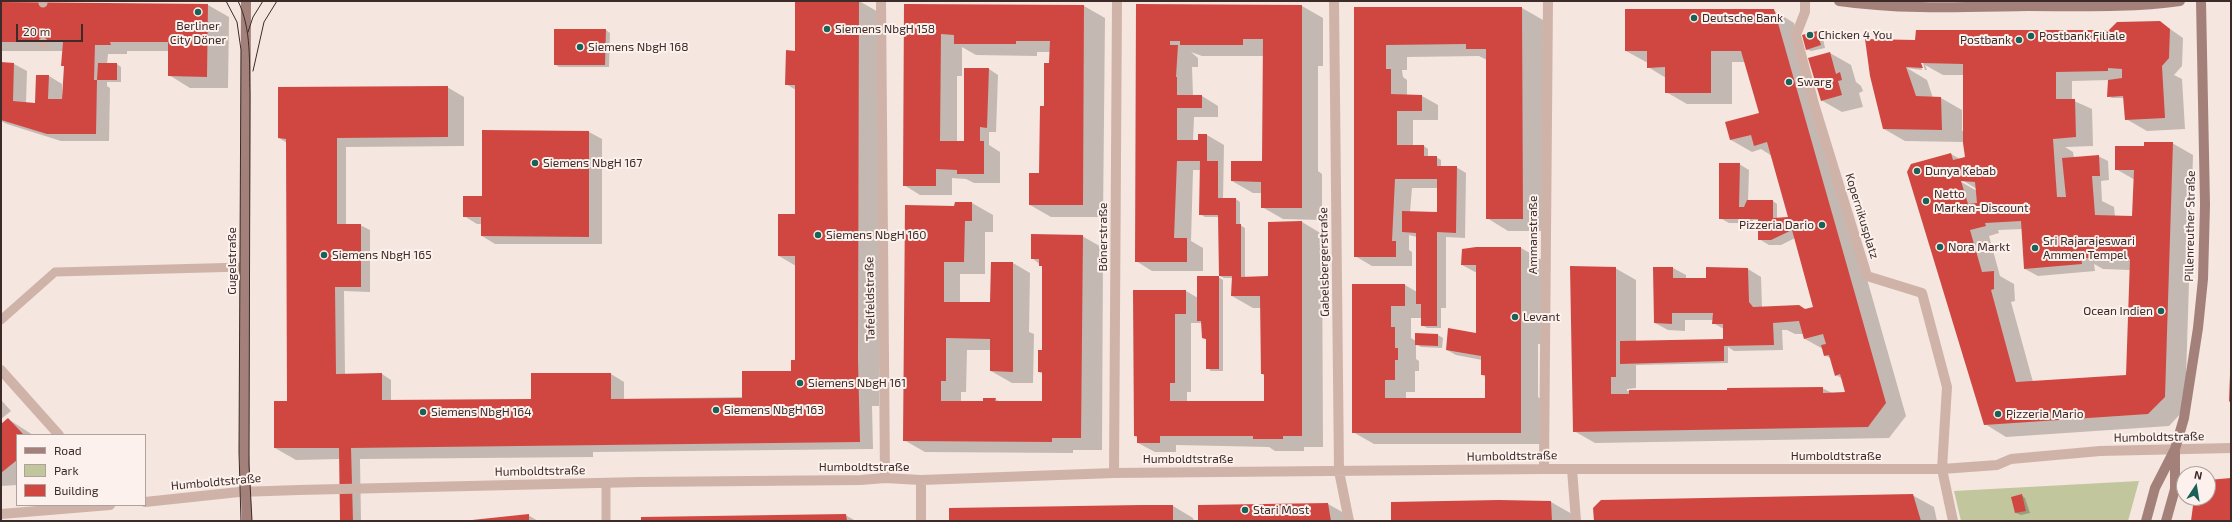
<!DOCTYPE html>
<meta charset="utf-8">
<style>
body{margin:0}
#map{position:relative;width:2232px;height:522px;overflow:hidden;background:#f5e6df;font-family:"Exo 2",sans-serif}
canvas{display:block}
.frame{position:absolute;inset:0;border:2px solid #3c2b29;pointer-events:none}
.legend{position:absolute;left:16px;top:434px;width:130px;height:72px;box-sizing:border-box;background:#fcf1ec;border:1px solid #afa29e;margin:0;padding:5px 7px;list-style:none;font-size:12px;color:#3c2b29}
.legend li{display:flex;align-items:center;gap:8px;height:20px}
.legend b{width:20px;border:1px solid #afa29e}
.north{position:absolute;left:2176px;top:466px;width:40px;height:40px;box-sizing:border-box;background:#fcf1ec;border:1px solid #afa29e;border-radius:50%;rotate:12deg;font-size:11px;font-weight:700;line-height:16px;text-align:center;color:#3c2b29}
.north::after{content:'';display:block;margin:auto;width:14px;height:18px;background:#1a6258;clip-path:polygon(50% 0,100% 100%,50% 72%,0 100%)}
.scale{position:absolute;left:16px;top:24px;width:67px;height:18px;box-sizing:border-box;border:2px solid #3c2b29;border-top:0;padding-left:5px;font-size:12px;line-height:14px;white-space:nowrap;color:#3c2b29;-webkit-text-stroke:3px #fcf1ec;paint-order:stroke}
</style>
<div id="map">
<canvas width="2232" height="522"></canvas>
<div class="frame"></div>
<ul class="legend">
<li><b style="height:5px;background:#a3817a"></b>Road</li>
<li><b style="height:11px;background:#c1c69d"></b>Park</li>
<li><b style="height:11px;background:#d04741"></b>Building</li>
</ul>
<div class="north">N</div>
<div class="scale">20 m</div>
</div>
<script>
const ctx = document.querySelector('canvas').getContext('2d');
ctx.lineJoin = 'round';
function fillPath(path, color) {
  ctx.fillStyle = color;
  ctx.fill(path, 'evenodd');
}
function stroke(path, color, width, dash) {
  ctx.strokeStyle = color;
  ctx.lineWidth = width;
  ctx.lineCap = dash ? 'butt' : 'round';
  ctx.setLineDash(dash || []);
  ctx.stroke(path);
}
function drawText(font, color, halo, rows, align = 'center') {
  ctx.font = font + ' "Exo 2",sans-serif';
  ctx.lineWidth = 4;
  ctx.setLineDash([]);
  ctx.textBaseline = 'middle';
  ctx.strokeStyle = halo;
  ctx.fillStyle = color;
  for (const [text, x, y, turn = 0] of rows) {
    ctx.save();
    ctx.translate(x, y);
    ctx.rotate((+turn || 0) * Math.PI / 180);
    ctx.textAlign = isNaN(turn) ? turn : align;
    if (halo) ctx.strokeText(text, 0, 0);
    ctx.fillText(text, 0, 0);
    ctx.restore();
  }
}
fillPath(new Path2D(`
 M2139,481L2128,521H1961L1954,491Z`), '#c1c69d');
fillPath(new Path2D(`
 M859,1L880,13L879,406H872L873,449L593,452V457L360,459L361,521H341L340,459L296,460L275,448L291,402L287,143L279,138L447,87L464,97V146L346,147V225H360L370,230V292L344,291L345,375L382,374L391,380V402L532,400L611,374L624,382V399L743,397L792,372L796,361V266L779,256L796,215V90L786,84L796,52V2Z
 M1,4L208,5L229,17L228,88H190L169,75V51H127V54H108L107,64H117L121,67V82H107V86L110,88L109,141H61L7,124L1,121V63L14,64L27,71L26,103L36,104L49,76L62,84V95H64L65,66L64,51H1Z
 M905,5L1084,6L1105,18L1103,217H1051L1030,205L1040,174L1050,52H1037V56L976,55L962,47V76H957V142H968L989,69L998,75L996,132H989V145L1000,152V183H974L966,179L952,178V195H920L904,185Z
 M1137,5L1302,6L1323,18V66H1318V171L1322,174V220L1283,219L1262,207V193H1253L1232,181L1266,162L1264,56H1202L1191,52L1198,58V67H1192L1193,96H1202L1218,106V117H1194L1193,141H1199L1207,135L1224,145L1223,199H1236L1240,202V225L1245,228V277H1269L1302,222L1322,234L1323,447H1304V451H1275L1269,447L1176,445V452H1155L1138,443V438L1135,436L1134,291H1186L1198,298L1218,277L1223,280V371H1211L1207,368V340L1203,338L1202,323H1191V392H1187V402H1265V376L1262,374L1261,308H1253L1232,296L1233,278H1224L1220,276L1219,217H1205L1200,214L1201,170H1193L1191,241L1203,248V271H1152L1136,261Z
 M1355,8H1522L1543,20V231H1508L1487,218V60L1479,56L1407,57V70H1402L1403,77L1407,80V96H1422L1438,105V120H1413V146H1424L1428,149V157H1436L1441,160V167H1456L1466,173L1465,238L1446,237V308H1441V328H1427L1422,325V318H1411V338L1416,341V334L1438,335L1443,338L1442,348L1421,347L1416,344V359L1419,361V371H1415V392H1406V399H1486V377L1482,375V360L1456,355L1447,350L1477,333V273L1462,265L1463,250L1521,248L1542,260V344H1538V397L1542,400V444H1374L1353,432V285H1405L1417,292V237L1409,235V250L1412,252V266H1372L1355,256ZM1412,188H1438V213L1410,212Z
 M1773,10L1794,23L1906,416L1889,438L1595,443L1574,431L1615,268L1636,280V342L1723,340L1724,329L1713,323V320H1685V331L1668,330L1655,323L1673,268L1686,275V279H1707L1748,269L1761,277L1762,308L1805,310L1814,308L1795,238L1781,245H1769L1759,239V220H1753V223H1729L1720,218L1739,164L1749,170L1748,201H1773L1777,204V219L1789,218L1772,156L1761,149L1752,152L1731,140L1727,123L1760,114L1745,62H1732V104H1687L1666,92V78L1648,67V63L1626,51ZM1782,330H1787L1795,334H1804L1805,339L1823,349L1825,355L1831,359L1836,375L1843,379L1847,393H1832L1822,388L1672,392L1668,390L1627,391V389L1636,388V365L1728,363V347L1734,351L1783,350Z
 M2160,22L2183,38L2182,66L2174,75L2182,79L2185,129L2147,131L2126,119L2125,98H2112L2108,96L2109,80L2072,81V100L2092,109L2093,146L2065,147L2073,152L2074,158L2098,156L2108,161L2109,180L2101,181L2102,201L2114,207L2115,217H2133L2135,180L2116,169L2145,147L2172,143L2193,155L2185,409L2169,426L2006,437L1985,424L1912,165L1951,154L1960,159L1966,157L1964,142L1905,141L1884,129L1871,77L1916,41L2110,31L2117,23ZM1920,63H1923L1925,70H1927L1925,65L1943,75H1964V131H1962V110L1941,98H1933L1927,80L1907,68L1922,70ZM1957,177L1977,189V191L1956,179ZM2023,229L2025,269L2038,276L2095,271L2094,264L2103,269L2130,270L2127,376L2033,382L2011,302L2015,301L2014,284L2000,276L1989,236L1999,233L1998,230Z
 M606,30L610,33L609,67H559L555,64Z
 M1817,32L1822,34L1825,48L1811,51L1806,49Z
 M1830,53L1851,65L1856,82L1861,86L1863,91L1859,93L1863,107L1842,112L1821,100Z
 M589,132L602,139V244H495L482,236V224H477L464,216L483,197Z
 M972,203L993,215V232H985V274H960V303H991L992,263H1013L1030,273L1029,332L1034,334L1033,383H1012L991,371V350H967L966,392H961V402H984L995,399L1000,402H1043V374L1039,372L1043,350V267L1032,258L1082,236L1103,248L1102,450H1073V453L925,452L904,440L955,207Z
 M1,400L11,411L1,419Z
 M8,419L33,435H17V485L1,486V425Z
 M1912,495L1934,507L1937,521H1595Z
 M2021,495L2025,498L2030,513L2021,515L2016,513Z
 M1551,502L1572,514V521H1392Z
 M1328,504L1344,513L1346,521H1199Z
 M1173,506L1193,518L1194,521H950Z
 M528,515L538,521H472Z
 M845,515L856,521H642Z`), '#0003');
fillPath(new Path2D(`
 M795,1H859L858,359L860,442L351,448L353,521H340L339,448H274V401H287L286,139L278,138V87L448,86V137L337,138V224H361V287H335L336,374L382,373V400L531,399V373H611V399L742,398V371H791V360H795V256H778V214H795V85H785L786,50L795,51Z
 M1,2L208,4L207,77L168,76V42H110L111,45H95L94,80H97L96,134H47L1,120V62L14,63L13,101L35,103L36,75H49L48,99H62L64,66H61L63,42H1Z
 M904,4L1084,5L1083,205H1029V173H1039L1040,106H1044V63H1049L1050,41H1016V44H954V35L941,34L940,141H964V68H989L987,128L980,127V141H984V174H957V170L936,169V186H903Z
 M1136,4L1302,5V208H1261V182L1231,181V161H1262L1263,39H1243V45H1180V41H1170V45H1178L1176,77H1177V95H1202V108H1177V140H1198V134H1207V161H1218V198H1236V224H1241V277L1268,276V222L1302,221V436H1283V439H1253V436H1160V443H1137V436H1134L1133,290H1186V314H1175V383H1170V401H1264V374H1261L1260,296H1231L1232,276H1219L1218,215H1199L1200,161H1177L1174,238H1187V262H1135Z
 M1354,7H1522L1523,219H1486V49H1466V44L1386,45V69H1391V94L1422,95V111H1397V145H1424V156H1437V166H1457L1456,233L1437,232V326H1421V304H1416V233L1402,232V211L1437,212V179H1395L1392,241H1396V257H1354Z
 M1625,9H1774L1886,403L1868,427L1573,432L1570,266L1616,267V377H1611V394H1629V390H1727V388L1823,387V393L1845,392L1840,374L1835,376L1829,355L1824,356L1821,345L1826,344L1823,334L1804,339L1799,321L1773,323L1774,345L1724,346V361L1620,364V341L1723,339V324H1712L1713,313H1672V324L1654,323L1653,267H1673V278H1706V267L1748,268L1749,302L1753,307L1799,305L1805,309L1813,307L1792,230L1771,240H1758V219H1719V163H1740L1739,207H1744L1747,200H1773V218L1788,217L1767,142L1754,146L1751,135L1730,140L1725,122L1759,113L1741,51H1711V93H1665V67L1647,68V51H1625Z
 M2160,21L2170,29L2169,58L2162,66L2165,118L2125,120L2123,96L2107,97L2108,80L2122,78V69L2108,68V71L2056,72V99H2075L2076,137L2053,139L2057,197H2066L2062,158L2099,155L2100,176H2092L2095,215L2132,216L2134,170H2115V146H2144V142H2173L2165,397L2148,414L1984,425L1907,172L1911,164L1951,153L1953,160L1965,157L1963,143V64L1921,63L1923,68L1906,67L1916,96L1941,97L1942,130L1883,129L1870,76L1865,39L1915,40L1916,30H2109L2117,22ZM1961,181L1975,182L1977,203L1968,204ZM2021,221L2024,269L2082,264L2081,258L2130,259L2126,375L2016,382L1991,290L1994,289V271L1982,272L1970,230L1986,226L1985,223Z
 M554,29H606L605,65H554Z
 M1817,31L1821,45L1806,50L1802,35Z
 M1830,52L1836,74L1840,72L1842,80L1838,81L1842,95L1821,101L1808,58Z
 M98,63H117V80H97Z
 M482,130L589,131V237L481,236V217H463V196H482Z
 M955,202H972V221H965L964,262H944V302H990L991,262H1013V372L990,371V339L946,338V381H941V401H983V398H996L995,401H1042V372H1038V350H1042V266H1039V259H1031V234L1083,235L1081,438H1052V442L903,441L905,205L954,206Z
 M1476,247H1521V433H1352V284H1405V306H1391V327H1395V348H1398V360H1395V380H1385V398H1485V375H1481V356L1446,350L1448,328L1476,333V265H1461L1462,249Z
 M1197,276H1219V369H1206V339L1202,338L1201,321H1197Z
 M1415,333L1438,334V346L1415,345Z
 M2230,374H2231V403L2229,401Z
 M8,418L24,435H17V460L1,473V424Z
 M2231,478V521H2191L2194,498H2208V480Z
 M1913,494L1921,521H1594L1593,508L1601,500Z
 M2022,494L2026,511L2015,513L2011,497Z
 M1499,500L1551,501L1552,521H1391V502Z
 M1328,503L1331,521H1198V505Z
 M1141,505H1173V521H949V508Z
 M529,514V521H472V520Z
 M846,514L847,521H641V517Z`), '#d04741');
stroke(new Path2D(`
 M43,1V3
 M43,44V42
 M1,320L55,272L244,267
 M606,483V521`), '#cfb3a9', 9);
stroke(new Path2D(`
 M881,1L885,478
 M1334,1L1339,471L1349,521
 M1805,1V12L1796,35L1814,104L1867,276L1922,293L1947,387L1942,469L1953,521
 M1,370L59,435
 M1544,469L1548,1
 M1572,469L1576,521
 M1114,473L1117,1
 M921,480V521
 M145,502L239,492L299,490L639,482L861,480L885,478L921,480L1114,473L1544,469H1942L1997,465L2011,459L2100,451L2231,448
 M1,514L110,505`), '#cfb3a9', 10);
stroke(new Path2D(`
 M246,1L244,452L247,521
 M1839,1C1902,10 1965,7 2028,6C2078,6 2130,8 2180,1
 M2146,521L2155,488L2175,449L2184,418L2198,328L2203,279L2205,205L2201,1
 M2166,521L2175,489V451`), '#a3817a', 10);
stroke(new Path2D(`
 M226,1L237,22L241,50L239,452L241,521
 M238,1C252,29 249,64 250,94L249,465L252,521
 M248,32L253,17L263,1
 M253,71L264,22L277,1`), '#3c2b29', 1);
for (const [x, y, r, color] of [
 [198,12,4,"#1a6258"],
 [1694,18,4,"#1a6258"],
 [827,29,4,"#1a6258"],
 [1810,35,4,"#1a6258"],
 [2031,36,4,"#1a6258"],
 [2019,40,4,"#1a6258"],
 [580,47,4,"#1a6258"],
 [1789,82,4,"#1a6258"],
 [535,163,4,"#1a6258"],
 [1917,171,4,"#1a6258"],
 [1926,201,4,"#1a6258"],
 [1822,225,4,"#1a6258"],
 [818,235,4,"#1a6258"],
 [1940,247,4,"#1a6258"],
 [2035,248,4,"#1a6258"],
 [324,255,4,"#1a6258"],
 [2161,311,4,"#1a6258"],
 [1515,317,4,"#1a6258"],
 [800,383,4,"#1a6258"],
 [716,410,4,"#1a6258"],
 [423,412,4,"#1a6258"],
 [1998,414,4,"#1a6258"],
 [1245,510,4,"#1a6258"]
]) {
  const dot = new Path2D();
  dot.arc(x, y, r, 0, 2 * Math.PI);
  ctx.fillStyle = color;
  ctx.fill(dot);
  stroke(dot, '#fcf1ec', 1.5);
}
drawText('12px', '#3c2b29', '#fcf1ec', [
 ["Deutsche Bank",1702,18],
 ["Berliner",198,26,"center"],
 ["City Döner",198,40,"center"],
 ["Siemens NbgH 158",835,29],
 ["Chicken 4 You",1818,35],
 ["Postbank Filiale",2039,36],
 ["Postbank",2011,40,"right"],
 ["Siemens NbgH 168",588,47],
 ["Swarg",1797,82],
 ["Siemens NbgH 167",543,163],
 ["Dunya Kebab",1925,171],
 ["Netto",1934,194],
 ["Marken-Discount",1934,208],
 ["Pizzeria Dario",1814,225,"right"],
 ["Siemens NbgH 160",826,235],
 ["Sri Rajarajeswari",2043,241],
 ["Ammen Tempel",2043,255],
 ["Nora Markt",1948,247],
 ["Siemens NbgH 165",332,255],
 ["Ocean Indien",2153,311,"right"],
 ["Levant",1523,317],
 ["Siemens NbgH 161",808,383],
 ["Siemens NbgH 163",724,410],
 ["Siemens NbgH 164",431,412],
 ["Pizzeria Mario",2006,414],
 ["Stari Most",1253,510]
], 'left');
drawText('12px', '#3c2b29', '#fcf1ec', [
 ["Kopernikusplatz",1862,216,73],
 ["Pillenreuther Straße",2190,226,-89],
 ["Ammanstraße",1533,235,-90],
 ["Bönerstraße",1103,237,-90],
 ["Gugelstraße",232,261,-90],
 ["Gabelsbergerstraße",1324,262,-91],
 ["Tafelfeldstraße",870,299,-91],
 ["Humboldtstraße",2159,437,-1],
 ["Humboldtstraße",1512,456,-1],
 ["Humboldtstraße",1836,456],
 ["Humboldtstraße",1188,459],
 ["Humboldtstraße",864,467],
 ["Humboldtstraße",540,471,-1],
 ["Humboldtstraße",216,482,-5]
]);
</script>
